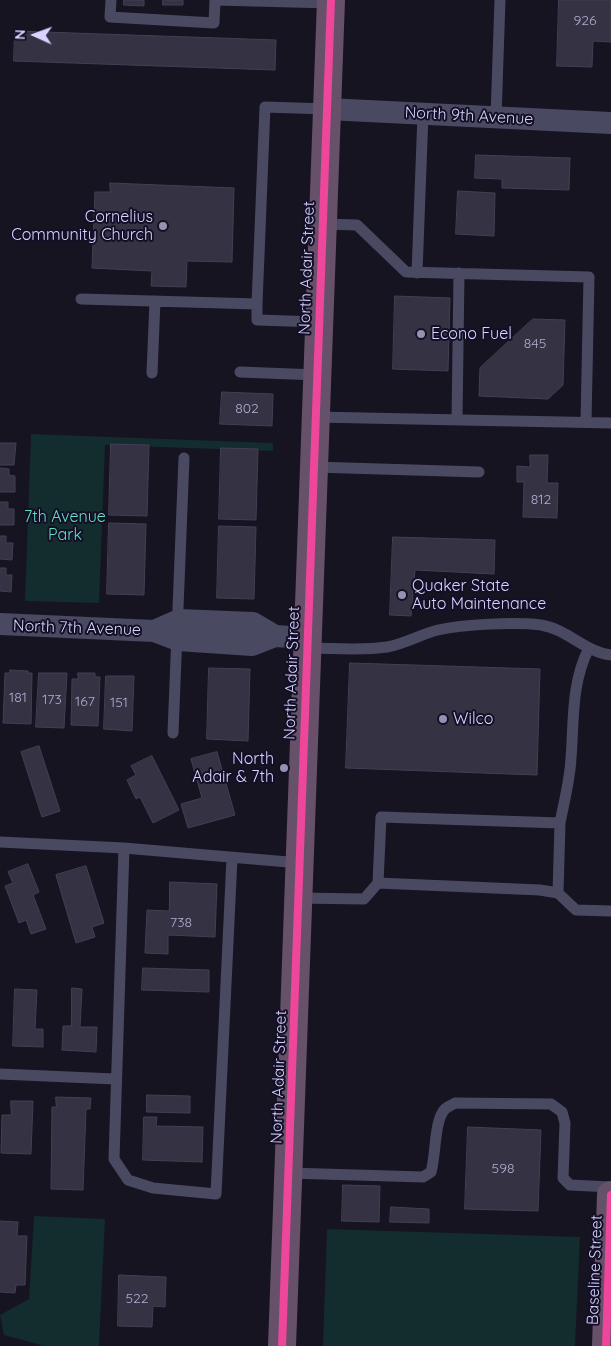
<!DOCTYPE html>
<style>
body{margin:0}
#map{position:relative;width:611px;height:1346px;overflow:hidden;background:#161421;font-family:Quicksand,sans-serif}
canvas{display:block}
.north{position:absolute;left:10px;top:10px;width:50px;height:50px;-webkit-text-stroke:4px #130f26;paint-order:stroke;rotate:272deg;font-size:14px;font-weight:700;line-height:20px;text-align:center;color:#d9d4ff}
.north::after{content:'';display:block;margin:auto;width:18px;height:22px;background:#d9d4ff;clip-path:polygon(50% 0,100% 100%,50% 72%,0 100%)}
</style>
<div id="map">
<canvas width="611" height="1346"></canvas>
<div class="north">N</div>
</div>
<script>
const ctx = document.querySelector('canvas').getContext('2d');
ctx.lineJoin = 'round';
function fillPath(path, color) {
  ctx.fillStyle = color;
  ctx.fill(path, 'evenodd');
}
function stroke(path, color, width, dash) {
  ctx.strokeStyle = color;
  ctx.lineWidth = width;
  ctx.lineCap = dash ? 'butt' : 'round';
  ctx.setLineDash(dash || []);
  ctx.stroke(path);
}
function drawText(font, color, halo, rows, align = 'center') {
  ctx.font = font + ' Quicksand,sans-serif';
  ctx.lineWidth = 4;
  ctx.setLineDash([]);
  ctx.textBaseline = 'middle';
  ctx.strokeStyle = halo;
  ctx.fillStyle = color;
  for (const [text, x, y, turn = 0] of rows) {
    ctx.save();
    ctx.translate(x, y);
    ctx.rotate((+turn || 0) * Math.PI / 180);
    ctx.textAlign = isNaN(turn) ? turn : align;
    if (halo) ctx.strokeText(text, 0, 0);
    ctx.fillText(text, 0, 0);
    ctx.restore();
  }
}
fillPath(new Path2D(`
 M31,434L273,443V451L105,445L99,603L25,601Z
 M34,1216L105,1219L99,1346H44L4,1335L0,1315L29,1299Z
 M327,1229L580,1237L575,1346H323Z`), '#132c2d');
const building = new Path2D(`
 M124,0H144V6L124,5Z
 M163,0H183V5H163Z
 M559,0H611V42L593,41L592,67L557,66Z
 M15,31L276,40L275,70L14,61Z
 M476,155L570,158L569,190L502,188V179L475,178Z
 M110,183L234,188L232,262L187,261L186,287L151,286L152,271L92,268L95,192H110Z
 M458,191L495,193L494,236L456,234Z
 M395,296L450,298L448,371L393,369Z
 M533,319L565,320L563,385L548,399L479,396L480,368Z
 M222,392L273,394L272,426L220,424Z
 M0,443H16L14,465H0Z
 M111,444L149,445L147,516L109,515Z
 M221,448L258,449L256,520L219,519Z
 M530,455H548L547,483H558L557,518L523,517L524,482H517V466L530,467Z
 M0,468L9,469V475L15,476V492H0Z
 M0,502H8V509H14V525H0Z
 M109,523L146,524L144,595L107,594Z
 M219,526L256,527L254,599L217,598Z
 M0,536H6V543H13L12,560L0,559Z
 M393,537L495,540L494,574L415,570L411,616L390,615Z
 M0,568H6V575H12L11,592L0,591Z
 M350,663L540,669L537,775L346,768Z
 M209,668L250,669L248,741L207,739Z
 M10,670L28,671V673H32L31,724L3,723L5,673H10Z
 M39,673H67L64,728L36,727Z
 M78,673H95V677H100L98,726L71,725L72,679H78Z
 M106,676H134L132,731L104,729Z
 M39,746L60,811L42,817L21,752Z
 M217,752L235,815L188,828L181,804L202,798L191,759Z
 M152,756L179,810L153,823L140,797L136,799L127,780L136,775L131,766Z
 M28,864L39,892L33,895L46,929L31,934L26,920L19,923L5,886L13,883L8,872Z
 M86,866L104,923L92,927L95,937L76,943L56,875Z
 M170,882L217,884L215,937L168,935V954L145,953L147,910L169,911Z
 M143,968L209,970V992L142,990Z
 M72,988L82,989L80,1027H97L96,1052L62,1050L63,1026H71Z
 M15,989L37,990L35,1029H43V1047L13,1046Z
 M147,1095L190,1096V1113L147,1112Z
 M56,1097L91,1098L90,1109H86L83,1190L51,1189L52,1107H56Z
 M11,1101H33L31,1154L1,1153L2,1115H11Z
 M144,1117H157L156,1126L203,1127L202,1162L143,1160Z
 M468,1127L541,1130L538,1211L465,1209Z
 M343,1185L380,1186L379,1222L342,1221Z
 M391,1207L429,1209V1223L390,1222Z
 M0,1221L18,1222L17,1236H27L25,1285H16L15,1293L0,1292Z
 M119,1275L166,1277L165,1307L153,1306L152,1327L118,1326Z`);
fillPath(building, '#343243');
stroke(building, '#433f54', 1);
stroke(new Path2D(`
 M111,0L110,17L214,23L215,0
 M215,0L331,3
 M496,117L500,0
 M323,224L357,225L406,272L589,277L586,422
 M417,273L423,114
 M81,299L257,304
 M319,322L257,320V304L265,107L327,109
 M240,372L317,375
 M152,373L155,301
 M315,417L611,423
 M457,420L459,273
 M314,467L479,472
 M307,648C333,648 361,651 387,647C405,644 421,634 438,630C464,624 514,622 541,625C567,629 585,652 611,655
 M173,733L184,458
 M560,823C564,802 570,780 571,758C574,721 571,683 589,648
 M0,842L124,848L300,863
 M124,848L114,1159L128,1180L153,1188L216,1194L232,858
 M378,883L381,817L560,823L558,893
 M299,898L364,899L378,883L540,890L558,893L576,910L611,911
 M0,1074L115,1079
 M289,1173L423,1177L431,1172C436,1156 434,1120 445,1109C447,1107 452,1105 455,1103L551,1104L562,1112L565,1123L563,1178L570,1185L611,1187`), '#4a4962', 11);
stroke(new Path2D(`
 M327,109L611,123
 M0,624L154,631L178,640L252,645L275,636
 M154,631L179,620L253,623L275,636L307,638`), '#4a4962', 22);
stroke(new Path2D(`
 M282,1346L331,0
 M606,1346L611,1195`), '#67516a', 28);
stroke(new Path2D(`
 M282,1346L331,0
 M606,1346L611,1195`), '#ed469a', 8);
for (const [x, y, r, color] of [
 [163,226,5,"#9591b1"],
 [421,334,5,"#9591b1"],
 [402,595,5,"#9591b1"],
 [443,719,5,"#9591b1"],
 [284,768,5,"#9591b1"]
]) {
  const dot = new Path2D();
  dot.arc(x, y, r, 0, 2 * Math.PI);
  ctx.fillStyle = color;
  ctx.fill(dot);
  stroke(dot, '#130f26', 2);
}
drawText('14px', '#b0acd0', null, [
 ["926",585,21],
 ["845",535,344],
 ["802",247,409],
 ["812",541,500],
 ["181",18,698],
 ["173",52,700],
 ["167",85,702],
 ["151",119,703],
 ["738",181,923],
 ["598",503,1169],
 ["522",137,1299]
]);
drawText('16px', '#d9d4ff', '#130f26', [
 ["North 9th Avenue",469,116,3],
 ["North Adair Street",307,268,-88],
 ["North 7th Avenue",77,628,2],
 ["North Adair Street",292,673,-88],
 ["North Adair Street",279,1077,-88],
 ["Baseline Street",595,1270,-88]
]);
drawText('16px', '#d9d4ff', '#130f26', [
 ["Cornelius",153,217,"right"],
 ["Community Church",153,235,"right"],
 ["Econo Fuel",431,334],
 ["Quaker State",412,586],
 ["Auto Maintenance",412,604],
 ["Wilco",453,719],
 ["North",274,759,"right"],
 ["Adair & 7th",274,777,"right"]
], 'left');
drawText('16px', '#5fe0c0', '#130f26', [
 ["7th Avenue",65,517],
 ["Park",65,535]
]);
</script>
